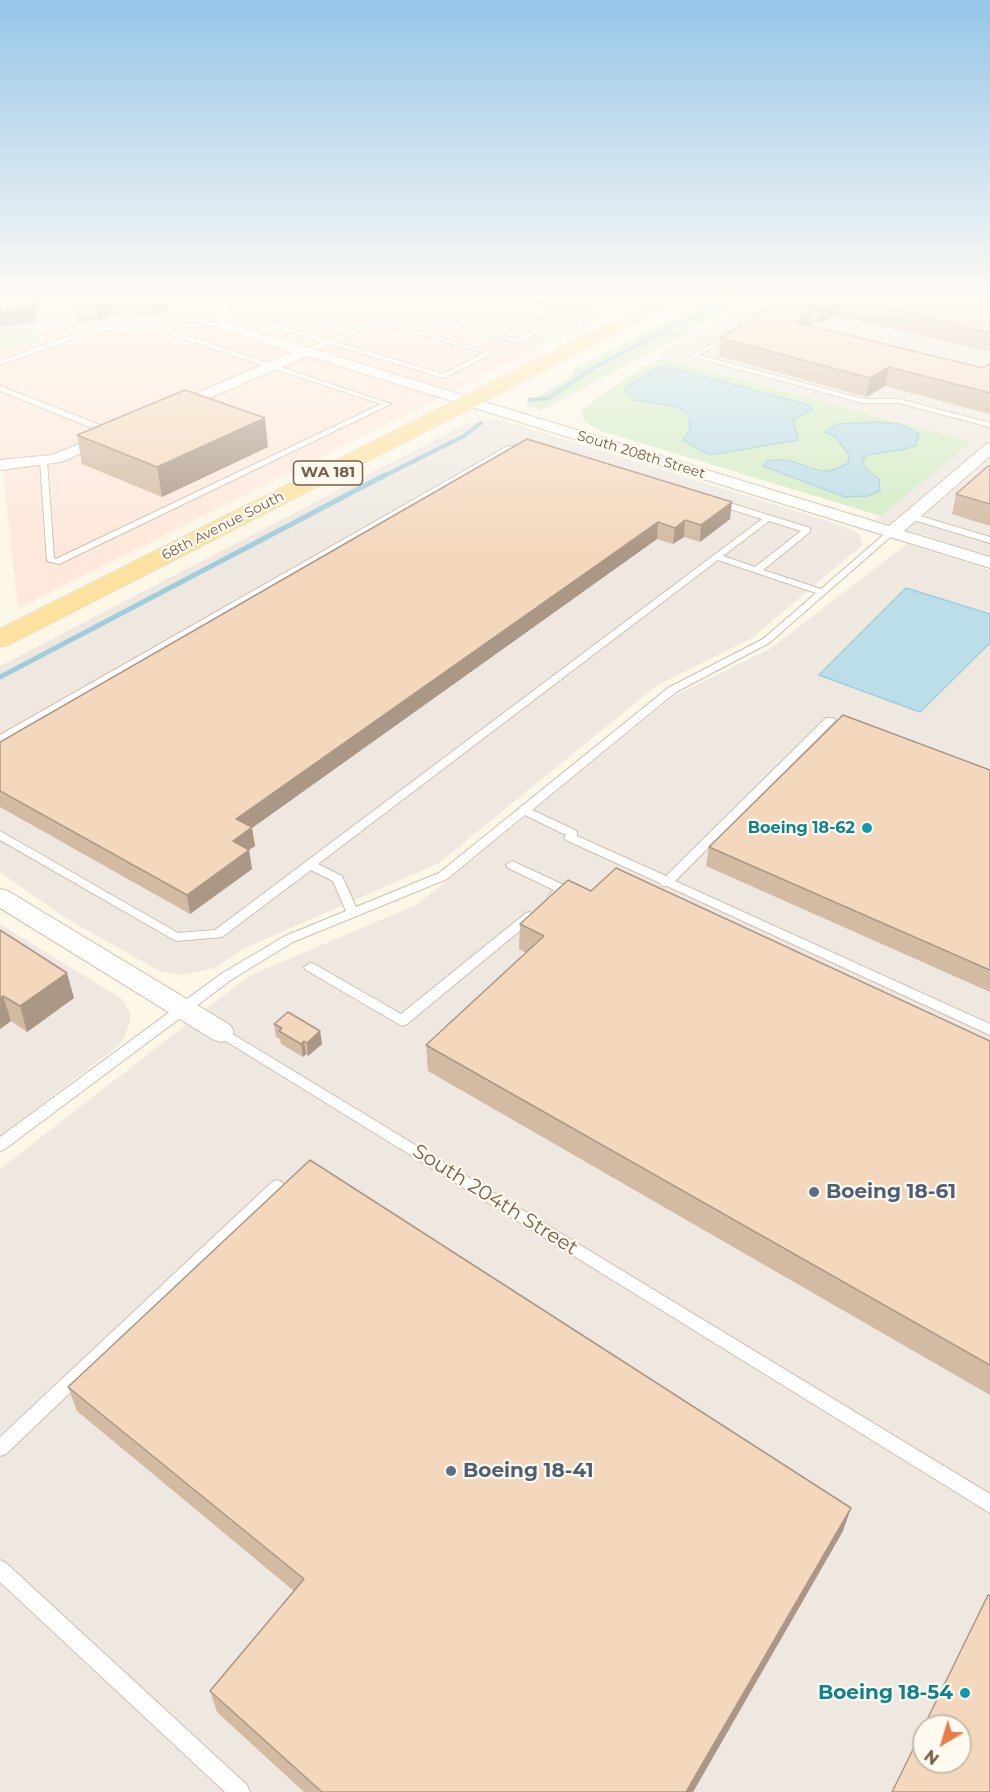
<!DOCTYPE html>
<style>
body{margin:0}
#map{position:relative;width:990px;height:1792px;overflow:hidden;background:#fdf7e8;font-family:Montserrat,sans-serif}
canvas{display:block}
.north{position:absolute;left:912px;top:1714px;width:60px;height:60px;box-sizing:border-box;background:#fffaef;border:2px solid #c9bcad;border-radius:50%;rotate:218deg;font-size:16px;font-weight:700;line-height:24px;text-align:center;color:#795e4a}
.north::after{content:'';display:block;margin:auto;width:21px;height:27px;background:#eb7a49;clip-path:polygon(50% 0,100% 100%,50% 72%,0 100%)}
</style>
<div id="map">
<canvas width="990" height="1792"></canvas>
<div class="north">N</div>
</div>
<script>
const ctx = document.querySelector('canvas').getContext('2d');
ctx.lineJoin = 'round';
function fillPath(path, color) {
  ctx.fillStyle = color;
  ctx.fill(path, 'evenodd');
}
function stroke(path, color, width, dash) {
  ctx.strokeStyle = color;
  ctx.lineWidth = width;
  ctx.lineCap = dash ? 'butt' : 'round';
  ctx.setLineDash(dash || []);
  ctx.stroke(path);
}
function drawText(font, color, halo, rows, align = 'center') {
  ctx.font = font + ' Montserrat,sans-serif';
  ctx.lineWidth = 4.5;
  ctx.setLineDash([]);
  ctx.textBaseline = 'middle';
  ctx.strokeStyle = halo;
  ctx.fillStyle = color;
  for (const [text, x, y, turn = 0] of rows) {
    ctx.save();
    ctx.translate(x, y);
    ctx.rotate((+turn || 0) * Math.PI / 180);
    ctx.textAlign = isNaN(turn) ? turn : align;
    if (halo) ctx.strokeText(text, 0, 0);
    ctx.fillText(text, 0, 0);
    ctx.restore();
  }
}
fillPath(new Path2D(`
 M0,299H344L532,352L18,608L0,446Z`), '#fee8db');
fillPath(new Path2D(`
 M344,299H637L532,352Z
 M760,299H953L990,308V556L875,520L971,442L656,356Z
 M490,419L504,421L844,526L860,535L862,545L752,638L656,686L439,863L243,949L215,968L182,975L161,972L64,917L0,872V666L465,424Z
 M907,544L990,570V1792H0V1169L249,976L418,904L674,696L770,649ZM924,1726H960V1762H924Z
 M0,924L122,999L130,1013V1022L124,1038L118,1046L0,1136Z`), '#eee8e1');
fillPath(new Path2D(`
 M711,299H753L542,410L525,405L570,377L574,369Z
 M18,328L42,334L40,338L9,350H0V329Z
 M662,358L972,442L881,516L598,430C590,426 581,420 581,410L638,370Z`), '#d2ecc5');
const water = new Path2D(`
 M666,366L808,405L813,409L793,420L798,440L710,455L683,440L690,430L689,414L677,407L634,400L625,389L657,368Z
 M878,422L900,424L919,434L916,445L906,449L867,455L863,460L864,467L879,479L880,491L867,496L845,497L763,466L767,461C773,461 780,459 785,460C812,465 821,480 848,463L849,455L835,436L825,432L837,424Z
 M906,588L990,614V643L920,712L819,675Z`);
fillPath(water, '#bbdee8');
stroke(water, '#a1cdda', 1.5);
stroke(new Path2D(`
 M529,400L549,398L590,370L726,299
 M382,477L464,436L481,423`), '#a1cdda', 4);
stroke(new Path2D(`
 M0,677L385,475`), '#a1cdda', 5);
const service = new Path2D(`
 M194,299H200L198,305H194Z
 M302,299H313L493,353L444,378L330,344L307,353H303V351L323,342L242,318L220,314L223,312L243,314L329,340L373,321ZM380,323L484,353L443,374L336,342Z
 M489,299H500L575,320L613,299H621L581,321L611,330V332L563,320L517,343L461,326L505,304ZM511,306L557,319L516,339L470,326Z
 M223,322L226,324L225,325L174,328L173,331L391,404L59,564L47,561L40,459L47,461L54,558L56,559L381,404L172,335L167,332V328L98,330L0,365V361L97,326Z
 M735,331L738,333L737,334L699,355L863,399H899L990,423V427L899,403H863L690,356Z
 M0,386L113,430L114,432L107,434L0,391Z
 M525,444L529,446L528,448L511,451L0,742V735L506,447Z
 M714,500H720L810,528V532L763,570L821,589L888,531L895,533L769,643L676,692L532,810L577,831V836L666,876L826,718H834L835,720L834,722L675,881L990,1024V1035L667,886H662L660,883L566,840L564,837L566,835L525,815L447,879L293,942L231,980L5,1149L0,1151V1137L221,974L285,936L346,911L333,881L311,870L222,937L176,941L0,840V831L178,933L215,930L762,519L714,504ZM769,521L801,531L755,567L723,556ZM718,560L816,593L763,639L668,688L439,873L356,907L342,876L318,864Z
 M910,513L990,537V543L907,518V514Z
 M512,861L566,886L568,889L557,900H549L547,897L554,890L508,868L506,865Z
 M530,912L536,916L534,919L407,1024L402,1026L306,970L304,967L310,963L314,964L401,1014L526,913Z
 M221,1027L990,1494V1513L216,1035L214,1032L216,1029Z
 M277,1180L282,1182L284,1186L282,1190L6,1454L0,1456V1437L272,1182Z
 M0,1560L6,1563L247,1785L250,1792H225L0,1582Z`);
const minor = new Path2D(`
 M216,299H228L229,322L238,326L889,526L985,445L990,443V456L904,531L990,557V568L307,356L177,412H167L165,409L167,406L293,352L218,327Z
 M110,431L118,436L115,439L61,462L0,470V460L52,455Z
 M0,889L8,891L230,1025L234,1032L230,1039L221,1042L212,1039L0,908Z`);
const primary = new Path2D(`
 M657,299H680L677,303L9,645L0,647V629Z`);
stroke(service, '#d0bfac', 2);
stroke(minor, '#d0bfac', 2);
stroke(primary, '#dcd5d0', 1);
fillPath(service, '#fff');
fillPath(minor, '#fff');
fillPath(primary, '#fde29f');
fillPath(new Path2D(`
 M72,299H170L168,311L158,314L110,316L100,320L77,321Z
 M525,299H594L576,308L566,305L559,308Z
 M786,299H990V352L835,315L819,324L810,321V325L983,368L990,363V414L885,386L866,397L719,356L720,338L786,306Z
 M77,435L268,447L162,497L82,464Z
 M527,439L730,519L700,542L684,537L673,544L657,539L252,828L255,846L249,850L252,869L190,914L0,807V742Z
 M990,466V526L952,514L956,494Z
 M990,770V992L706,866L709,847Z
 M591,891L990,1041V1395L428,1071L426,1045L526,953L519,949L520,924Z
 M0,930L74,998L27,1032L11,1021L0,1029Z
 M274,1024L320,1031L322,1044L308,1056L306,1054L303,1057L281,1044L280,1039L276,1037Z
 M68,1387L843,1531L693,1792H304L217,1712L210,1691L294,1591L77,1411Z`), '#d2baa3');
fillPath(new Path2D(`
 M33,299H43L39,305L34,323L0,327V311Z
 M96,299H107L110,316L100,320Z
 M156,299H170L168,311L158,314Z
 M559,299H566V305L559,308Z
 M576,299H594L576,308Z
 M834,299H837L835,315L819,324L822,306Z
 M811,312L809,330L794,322Z
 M889,367L885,386L866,397L870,378Z
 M265,418L268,447L162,497L157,467Z
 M732,502L730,519L700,542L701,525Z
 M685,520L684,537L673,544L675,528Z
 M658,522L657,539L252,828L255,846L249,850L252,869L190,914L187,895L233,841L236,819Z
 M67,973L74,998L27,1032L20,1006Z
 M3,996L11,1021L0,1029V998Z
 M320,1031L322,1044L308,1056L307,1043Z
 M304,1041L306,1054L303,1057L301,1044Z
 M851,1508L843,1531L693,1792H686Z`), '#ab9785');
const building = new Path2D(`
 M0,299H33L30,308L0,311Z
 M795,299H834L822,306Z
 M847,299H989L990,300V333Z
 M779,304L811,312L794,322L983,368L990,363V393L889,367L870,378L720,338Z
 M185,390L265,418L157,467L77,435Z
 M527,439L732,502L701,525L685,520L675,528L658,522L236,819L252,827L233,841L249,850L187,895L0,791V742Z
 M988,466H990V504L956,494Z
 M843,715L990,770V970L709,847Z
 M616,868L990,1041V1365L426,1045L544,936L520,924L568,880L591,891Z
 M0,930L67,973L20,1006L3,996L0,998Z
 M288,1012L320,1031L307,1043L304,1041L301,1044L279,1031L282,1028L274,1024Z
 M310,1160L851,1508L686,1792H322L210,1691L304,1579L68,1387Z
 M988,1595L990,1596V1792H892L924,1727V1762H960V1726H924Z`);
fillPath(building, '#f4d8be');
stroke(building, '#ab9785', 1.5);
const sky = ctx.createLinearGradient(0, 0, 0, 550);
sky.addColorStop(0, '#96c5e8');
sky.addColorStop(0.54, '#fefbf5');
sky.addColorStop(1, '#fefbf500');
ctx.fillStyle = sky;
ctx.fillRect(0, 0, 990, 550);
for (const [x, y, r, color] of [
 [867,828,6,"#0f9aa8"],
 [814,1192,6,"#5c6f8a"],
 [451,1471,6,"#5c6f8a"],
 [965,1693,6,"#0f9aa8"]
]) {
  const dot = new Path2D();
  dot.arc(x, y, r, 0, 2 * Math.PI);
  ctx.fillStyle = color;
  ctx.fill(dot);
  stroke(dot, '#fffaef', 2);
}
drawText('14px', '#795e4a', '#fffaef', [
 ["South 208th Street",641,455,17],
 ["68th Avenue South",223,526,-27]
]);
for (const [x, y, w] of [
 [328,473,69]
]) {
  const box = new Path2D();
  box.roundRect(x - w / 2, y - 12, w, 24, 4.5);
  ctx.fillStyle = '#fffaef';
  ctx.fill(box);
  stroke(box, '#795e4a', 1.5);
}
drawText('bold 15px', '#795e4a', null, [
 ["WA 181",328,473]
]);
drawText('bold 16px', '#0d838f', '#fffaef', [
 ["Boeing 18-62",855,828]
], 'right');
drawText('bold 20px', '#4e5e75', '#fffaef', [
 ["Boeing 18-61",826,1192],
 ["Boeing 18-41",463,1471]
], 'left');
drawText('20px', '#795e4a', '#fffaef', [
 ["South 204th Street",495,1200,32]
]);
drawText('bold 20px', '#0d838f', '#fffaef', [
 ["Boeing 18-54",953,1693]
], 'right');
</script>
